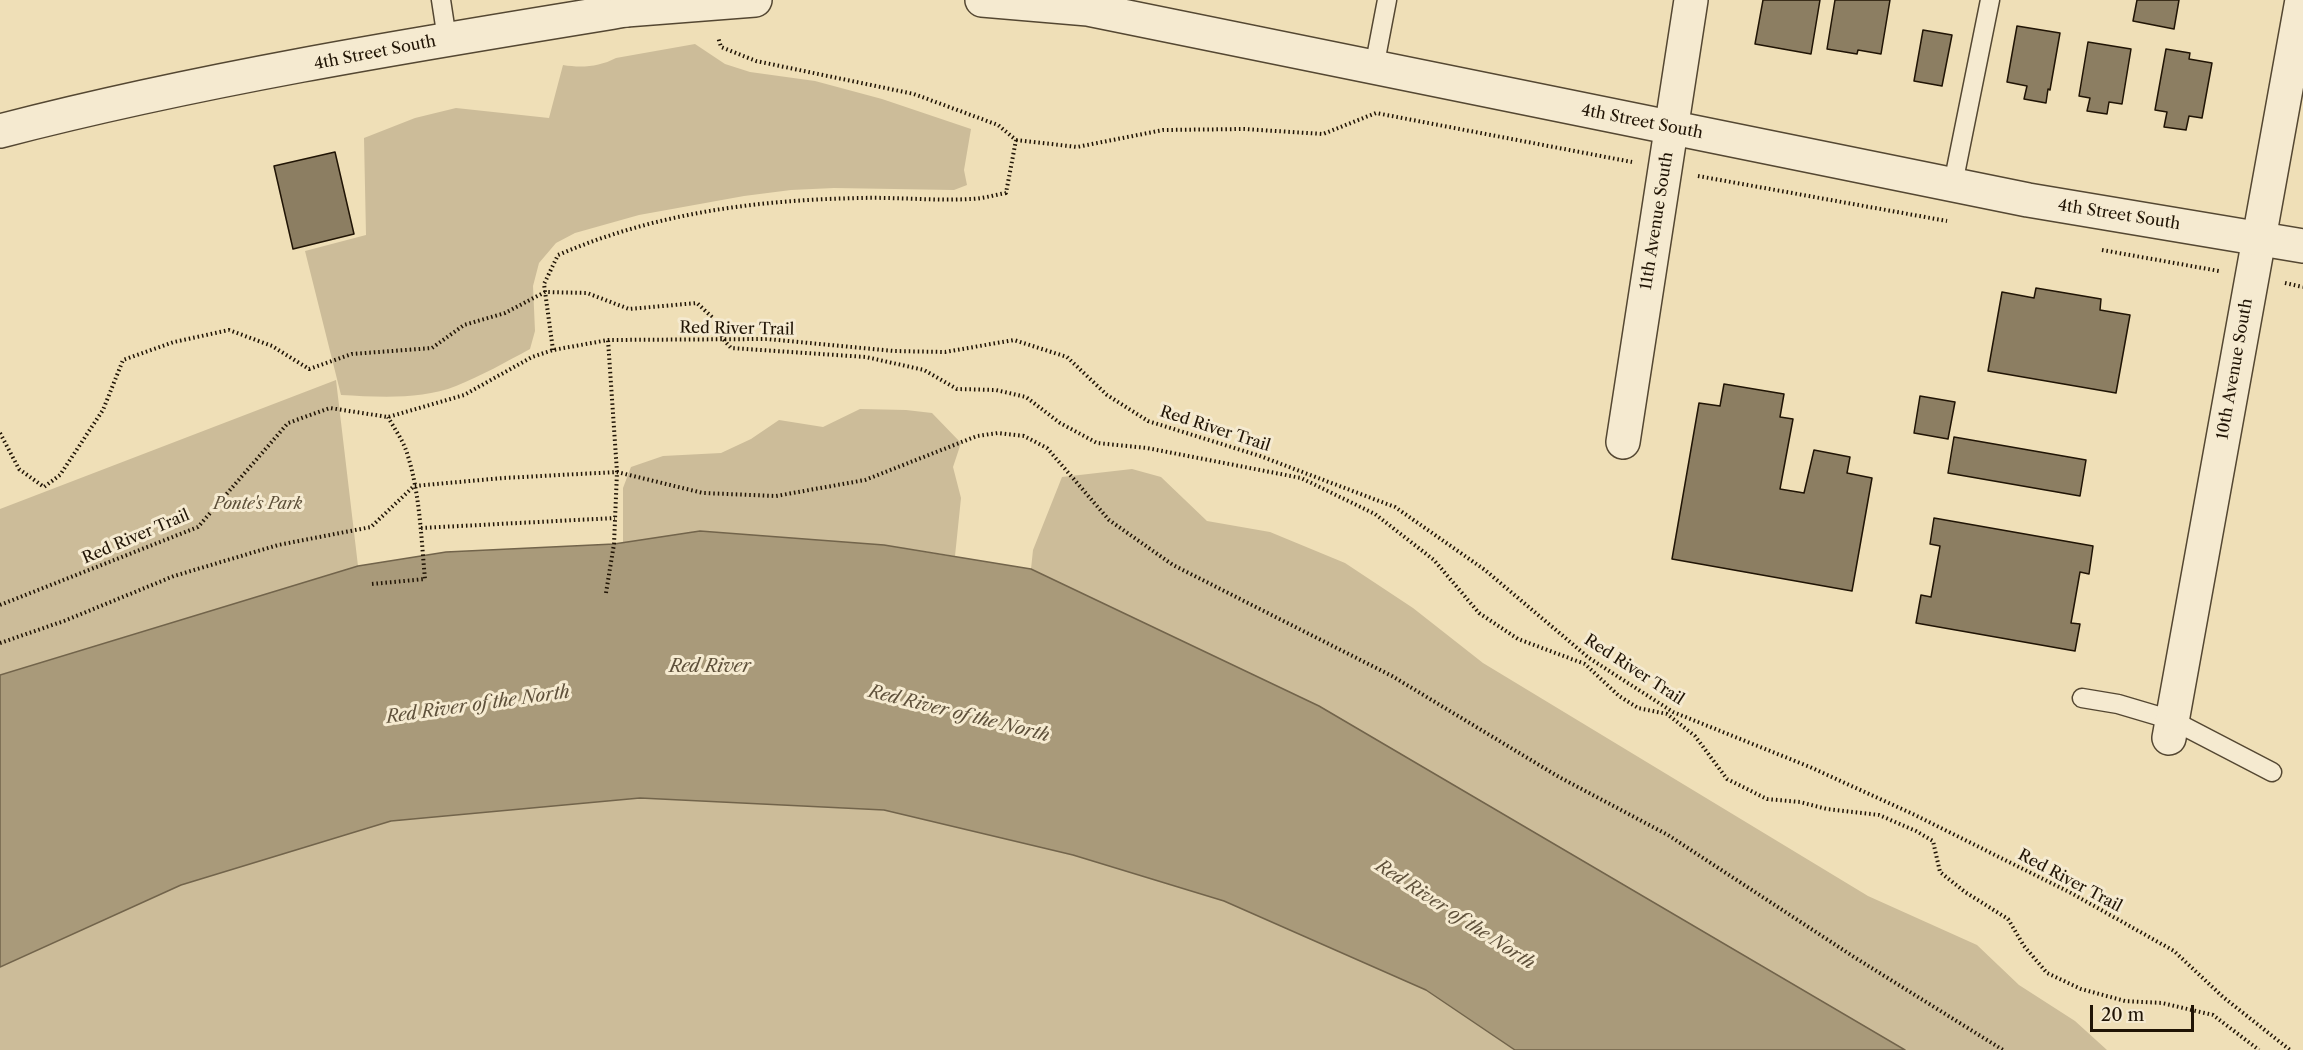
<!DOCTYPE html>
<style>
body{margin:0}
#map{position:relative;width:2303px;height:1050px;overflow:hidden;background:#efdfb7;font-family:"Libre Caslon Text",serif}
canvas{display:block}
.scale{position:absolute;left:2090px;top:1005px;width:104px;height:27px;box-sizing:border-box;border:3px solid #201405;border-top:0;padding-left:8px;font-size:18px;line-height:21px;white-space:nowrap;color:#201405;-webkit-text-stroke:4px #f5ead0;paint-order:stroke}
</style>
<div id="map">
<canvas width="2303" height="1050"></canvas>
<div class="scale">20 m</div>
</div>
<script>
const ctx = document.querySelector('canvas').getContext('2d');
ctx.lineJoin = 'round';
function fillPath(path, color) {
  ctx.fillStyle = color;
  ctx.fill(path, 'evenodd');
}
function stroke(path, color, width, dash) {
  ctx.strokeStyle = color;
  ctx.lineWidth = width;
  ctx.lineCap = dash ? 'butt' : 'round';
  ctx.setLineDash(dash || []);
  ctx.stroke(path);
}
function drawText(font, color, halo, rows, align = 'center') {
  ctx.font = font + ' "Libre Caslon Text",serif';
  ctx.lineWidth = 6;
  ctx.setLineDash([]);
  ctx.textBaseline = 'middle';
  ctx.strokeStyle = halo;
  ctx.fillStyle = color;
  for (const [text, x, y, turn = 0] of rows) {
    ctx.save();
    ctx.translate(x, y);
    ctx.rotate((+turn || 0) * Math.PI / 180);
    ctx.textAlign = isNaN(turn) ? turn : align;
    if (halo) ctx.strokeText(text, 0, 0);
    ctx.fillText(text, 0, 0);
    ctx.restore();
  }
}
fillPath(new Path2D(`
 M695,44L725,64L750,72L815,81L882,99L971,129L964,170L967,185L954,190L834,188L791,190L744,196L639,215L575,233L556,243L539,263L533,286L535,331L530,349C506,362 481,376 456,386C421,400 378,397 341,395L305,251L366,235L364,138L415,118L456,108L549,118L563,65C581,68 599,67 616,58Z
 M336,380L358,566L0,675V509Z
 M860,409L906,410L932,413L961,443L953,467L961,498L955,556L884,545L700,531L623,543V488L631,467L663,456L721,453L751,439L779,420L823,427Z
 M1132,469L1161,477L1207,521L1270,532L1345,563L1413,608L1483,663L1868,896L1977,945L2019,985L2075,1021L2107,1050H1905L1319,706L1031,569L1033,550L1062,477Z
 M640,798L884,810L1073,855L1224,901L1426,990L1515,1050H0V967L181,885L391,821Z`), '#ccbc99');
const water = new Path2D(`
 M700,531L884,545L1031,569L1319,706L1905,1050H1515L1426,990L1224,901L1073,855L884,810L640,798L391,821L181,885L0,967V675L358,566L446,552L614,544Z`);
fillPath(water, '#a99a7a');
stroke(water, '#72644b', 1.5);
const building = new Path2D(`
 M1763,0H1820L1811,54L1755,44Z
 M1835,0H1890L1881,54L1858,50L1857,54L1827,49Z
 M2137,0H2179L2174,29L2133,21Z
 M2017,26L2060,33L2050,90L2048,89L2046,103L2024,99L2027,86L2007,82Z
 M1923,30L1952,35L1942,86L1914,81Z
 M2088,42L2131,49L2122,104L2109,102L2107,114L2087,111L2090,98L2079,96Z
 M2166,49L2190,53L2189,59L2212,63L2202,118L2189,116L2186,130L2164,127L2167,112L2155,110Z
 M335,152L354,234L293,249L274,166Z
 M2036,288L2101,299L2100,310L2130,315L2116,393L1988,371L2002,292L2034,298Z
 M1724,384L1784,394L1780,417L1793,419L1780,489L1804,493L1814,450L1850,457L1847,473L1872,478L1852,591L1672,559L1699,403L1720,406Z
 M1920,396L1955,402L1948,439L1914,433Z
 M1954,437L2086,460L2080,496L1948,473Z
 M1934,518L2093,546L2089,574L2080,572L2071,623L2080,624L2075,651L1916,623L1921,595L1931,597L1940,546L1930,544Z`);
fillPath(building, '#8c7e62');
stroke(building, '#201405', 1.5);
const service = new Path2D(`
 M441,0L447,39
 M1374,68L1387,0
 M1953,184L1990,0
 M2082,698L2118,704L2172,720L2272,772`);
const minor = new Path2D(`
 M0,131C204,78 417,44 626,10
 M1623,442L1691,0
 M2169,738L2302,0`);
const tertiary = new Path2D(`
 M627,0L626,10L755,0
 M982,0L1088,9L2028,200L2303,246`);
stroke(service, '#544732', 21);
stroke(minor, '#544732', 36);
stroke(tertiary, '#544732', 36);
stroke(new Path2D(`
 M1016,140L1077,147L1163,130L1244,129L1323,134L1376,113L1632,162
 M1698,176L1947,221
 M2102,250L2219,271
 M2285,283L2303,287
 M553,350L544,284L558,255C656,213 755,200 861,198C897,197 934,201 970,199C982,199 994,195 1006,193L1016,140L998,125L914,94L756,61L721,47L718,37
 M0,433L19,469L44,487L60,475L103,410L123,360L174,342L229,330L272,346L309,369L352,354L432,348L464,325L505,313L545,292L587,293L629,309L697,303L714,319L723,339L731,348L866,357L924,370L957,389L996,390L1026,397L1060,423L1097,443L1147,448L1301,478L1375,514L1434,560L1479,613L1518,639L1585,664L1619,696L1638,708L1667,714L1695,736L1727,779L1767,799L1800,802L1827,809L1879,815L1916,831L1933,841L1940,872L1965,892L2008,919L2024,946L2047,973L2081,989L2125,1001L2162,1003L2213,1015L2259,1050
 M421,528L615,518
 M372,584L425,579C421,537 420,491 406,450C402,439 394,428 388,417
 M606,593L614,544L617,472L608,340
 M0,605L198,527L288,423L330,408L388,417L464,395L532,357L553,350L608,340L767,339L894,351L945,352L1014,340L1067,357L1107,395L1148,421L1260,456L1395,507L1485,570L1589,658L1673,712L1810,767L1915,815L2071,893L2174,951L2223,997L2290,1050
 M0,643L64,621L174,576L278,545L371,527L414,486L503,478L617,472L703,493L776,496L865,480L977,436L998,433L1024,436L1047,448L1109,520L1173,565L1392,676L1559,777L1668,835L1854,957L2003,1050`), '#201405', 4, [1.5, 3]);
stroke(service, '#f5ead0', 18);
stroke(minor, '#f5ead0', 33);
stroke(tertiary, '#f5ead0', 33);
drawText('16px', '#201405', '#f5ead0', [
 ["4th Street South",375,53,-11],
 ["4th Street South",1642,122,11],
 ["4th Street South",2119,215,9],
 ["11th Avenue South",1657,221,-81],
 ["Red River Trail",737,329,1],
 ["10th Avenue South",2235,369,-80],
 ["Red River Trail",1215,429,18],
 ["Red River Trail",136,537,-23],
 ["Red River Trail",1634,670,33],
 ["Red River Trail",2070,881,28]
]);
drawText('italic 16px', '#5c4f39', '#f5ead0', [
 ["Ponte's Park",258,504]
]);
drawText('italic 18px', '#5e503a', '#f5ead0', [
 ["Red River",710,667],
 ["Red River of the North",478,705,-8],
 ["Red River of the North",959,714,14],
 ["Red River of the North",1455,915,33]
]);
</script>
